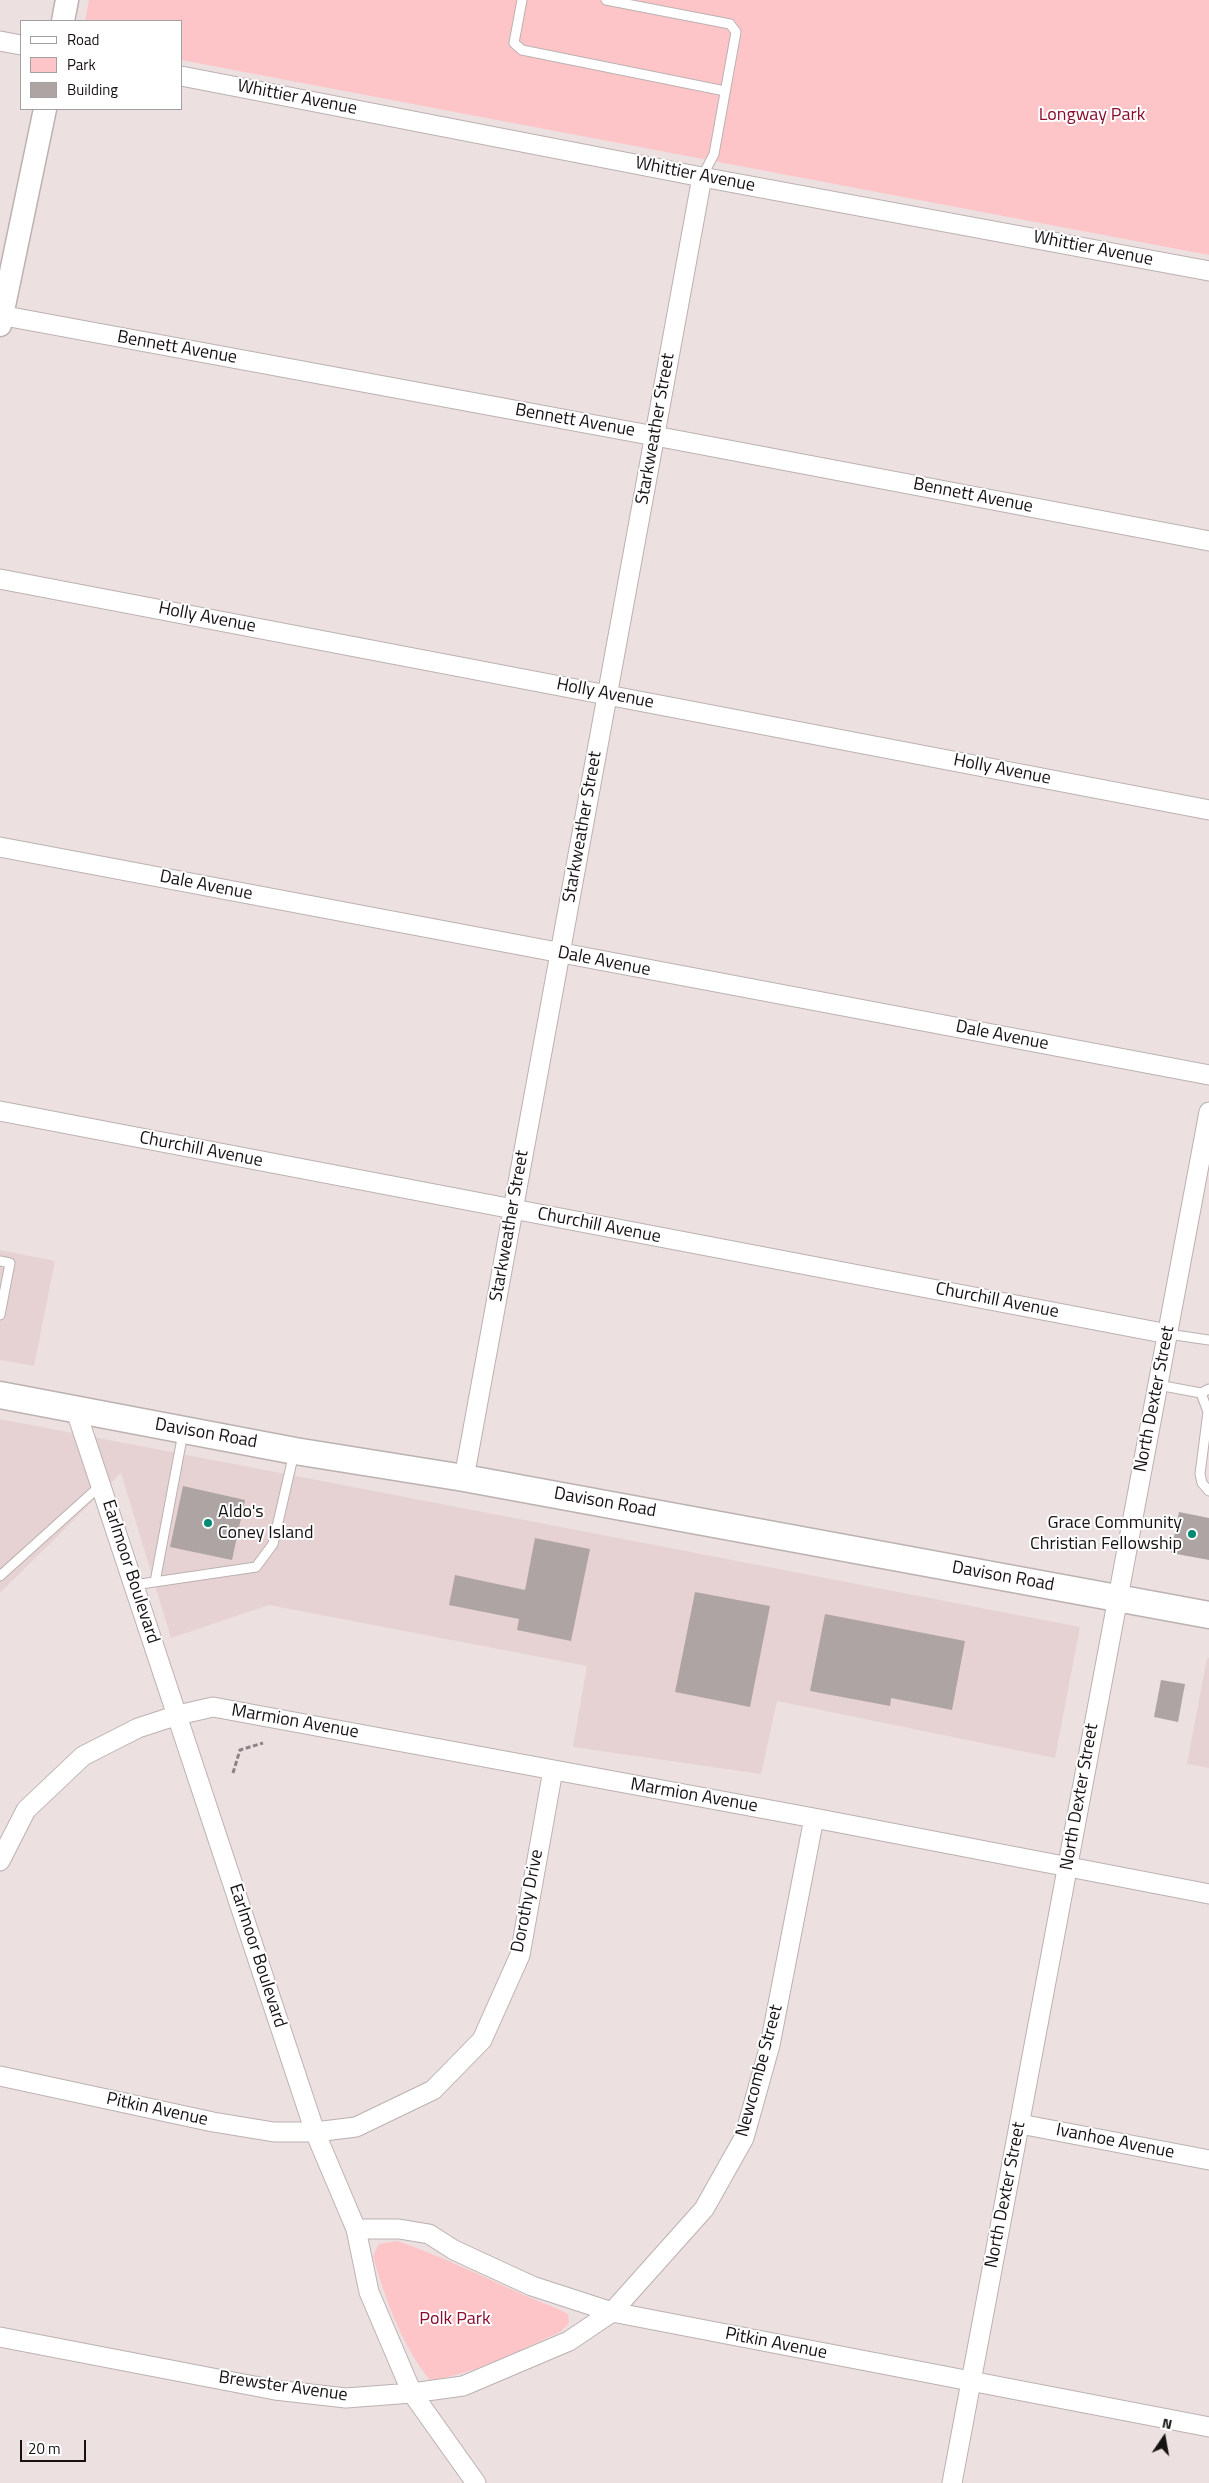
<!DOCTYPE html>
<style>
body{margin:0}
#map{position:relative;width:1209px;height:2483px;overflow:hidden;background:#ece0e1;font-family:"Titillium Web",sans-serif}
canvas{display:block}
.legend{position:absolute;left:20px;top:20px;width:162px;height:90px;box-sizing:border-box;background:#fff;border:1px solid #a2a0a0;margin:0;padding:6px 9px;list-style:none;font-size:15px;color:#161212}
.legend li{display:flex;align-items:center;gap:10px;height:25px}
.legend b{width:25px;border:1px solid #a2a0a0}
.north{position:absolute;left:1139px;top:2413px;width:50px;height:50px;-webkit-text-stroke:4px #fff;paint-order:stroke;rotate:12deg;font-size:14px;font-weight:700;line-height:20px;text-align:center;color:#161212}
.north::after{content:'';display:block;margin:auto;width:18px;height:22px;background:#161212;clip-path:polygon(50% 0,100% 100%,50% 72%,0 100%)}
.scale{position:absolute;left:20px;top:2440px;width:66px;height:22px;box-sizing:border-box;border:2px solid #161212;border-top:0;padding-left:6px;font-size:15px;line-height:18px;white-space:nowrap;color:#161212;-webkit-text-stroke:4px #fff;paint-order:stroke}
</style>
<div id="map">
<canvas width="1209" height="2483"></canvas>
<ul class="legend">
<li><b style="height:6px;background:#fff"></b>Road</li>
<li><b style="height:14px;background:#fec5c8"></b>Park</li>
<li><b style="height:14px;background:#afa4a4"></b>Building</li>
</ul>
<div class="north">N</div>
<div class="scale">20 m</div>
</div>
<script>
const ctx = document.querySelector('canvas').getContext('2d');
ctx.lineJoin = 'round';
function fillPath(path, color) {
  ctx.fillStyle = color;
  ctx.fill(path, 'evenodd');
}
function stroke(path, color, width, dash) {
  ctx.strokeStyle = color;
  ctx.lineWidth = width;
  ctx.lineCap = dash ? 'butt' : 'round';
  ctx.setLineDash(dash || []);
  ctx.stroke(path);
}
function drawText(font, color, halo, rows, align = 'center') {
  ctx.font = font + ' "Titillium Web",sans-serif';
  ctx.lineWidth = 4;
  ctx.setLineDash([]);
  ctx.textBaseline = 'middle';
  ctx.strokeStyle = halo;
  ctx.fillStyle = color;
  for (const [text, x, y, turn = 0] of rows) {
    ctx.save();
    ctx.translate(x, y);
    ctx.rotate((+turn || 0) * Math.PI / 180);
    ctx.textAlign = isNaN(turn) ? turn : align;
    if (halo) ctx.strokeText(text, 0, 0);
    ctx.fillText(text, 0, 0);
    ctx.restore();
  }
}
fillPath(new Path2D(`
 M0,1250L55,1261L34,1366L0,1360Z
 M0,1419L1080,1627L1055,1758L777,1701L761,1774L573,1747L587,1666L269,1605L171,1638L121,1473L0,1593Z
 M1207,1658H1209V1768L1187,1764Z`), '#e7d2d3');
fillPath(new Path2D(`
 M89,0H1209V255L181,60V21H85Z
 M397,2241C441,2256 479,2275 522,2294C537,2301 553,2306 568,2314L569,2323L560,2332C519,2350 476,2374 430,2380C402,2346 385,2298 373,2256L379,2244Z`), '#fec5c8');
fillPath(new Path2D(`
 M183,1486L245,1500L232,1560L170,1547Z
 M1179,1512L1209,1518V1560L1171,1553Z
 M535,1538L590,1549L571,1641L517,1630L519,1619L449,1605L455,1575L525,1590Z
 M695,1592L770,1606L750,1707L675,1692Z
 M825,1614L965,1641L952,1710L891,1698L890,1706L810,1691Z
 M1161,1680L1185,1684L1178,1722L1154,1717Z`), '#afa4a4');
const service = new Path2D(`
 M522,0L514,43L522,50L725,91
 M606,0L730,24L736,32L714,154L702,177
 M0,1261L10,1263L0,1315
 M1168,1334L1209,1340
 M1158,1385L1201,1393L1209,1389
 M1201,1393L1208,1412L1200,1474L1202,1483L1209,1491
 M0,1576L101,1485
 M155,1582L183,1433
 M134,1585L256,1567L273,1544L294,1453`);
const minor = new Path2D(`
 M0,41L21,45
 M181,76L702,177L1209,271
 M0,315L655,436L1209,541
 M0,579L1209,810
 M0,847L1209,1075
 M0,1111L1168,1334
 M76,1411L315,2132L356,2229L369,2292L412,2393L476,2483
 M464,1478L702,177
 M0,1861L26,1810L83,1756L138,1728L178,1715L213,1707L814,1818L1209,1894
 M0,2076L213,2122L274,2132H315L356,2127L433,2090L482,2040L520,1955L553,1770
 M1020,2124L1209,2160
 M356,2229H399L429,2234L454,2250L532,2286L612,2312L1209,2427
 M0,2337L275,2390L346,2398L412,2393L463,2386L569,2341L612,2312L704,2209L744,2138L770,2045L814,1818
 M952,2483L1209,1112`);
const tertiary = new Path2D(`
 M63,21L67,0
 M0,325L45,109`);
const secondary = new Path2D(`
 M0,1395L295,1451L464,1478L1209,1615`);
stroke(service, '#bcb1b1', 11);
stroke(minor, '#bcb1b1', 21);
stroke(tertiary, '#bcb1b1', 25);
stroke(secondary, '#bcb1b1', 29);
stroke(new Path2D(`
 M233,1773L240,1750L263,1743`), '#8c8384', 3, [5, 2.5]);
stroke(service, '#fff', 9);
stroke(minor, '#fff', 19);
stroke(tertiary, '#fff', 22);
stroke(secondary, '#fff', 26);
for (const [x, y, r, color] of [
 [208,1523,5,"#008a72"],
 [1192,1534,5,"#008a72"]
]) {
  const dot = new Path2D();
  dot.arc(x, y, r, 0, 2 * Math.PI);
  ctx.fillStyle = color;
  ctx.fill(dot);
  stroke(dot, '#fff', 2);
}
drawText('18px', '#161212', '#fff', [
 ["Whittier Avenue",297,98,11],
 ["Whittier Avenue",695,175,11],
 ["Whittier Avenue",1093,249,11],
 ["Bennett Avenue",177,348,10],
 ["Bennett Avenue",575,421,10],
 ["Starkweather Street",656,429,-80],
 ["Bennett Avenue",973,496,11],
 ["Holly Avenue",207,618,11],
 ["Holly Avenue",605,694,11],
 ["Holly Avenue",1002,770,11],
 ["Starkweather Street",583,827,-80],
 ["Dale Avenue",206,886,11],
 ["Dale Avenue",604,962,11],
 ["Dale Avenue",1002,1036,11],
 ["Churchill Avenue",201,1150,11],
 ["Starkweather Street",510,1226,-80],
 ["Churchill Avenue",599,1226,11],
 ["Churchill Avenue",997,1301,11],
 ["North Dexter Street",1155,1399,-79],
 ["Davison Road",206,1434,10],
 ["Davison Road",605,1503,10],
 ["Earlmoor Boulevard",130,1572,72],
 ["Davison Road",1003,1577,10],
 ["Marmion Avenue",295,1722,10],
 ["Marmion Avenue",694,1796,10],
 ["North Dexter Street",1080,1797,-80],
 ["Dorothy Drive",528,1901,-79],
 ["Earlmoor Boulevard",257,1956,72],
 ["Newcombe Street",760,2071,-75],
 ["Pitkin Avenue",157,2110,12],
 ["Ivanhoe Avenue",1115,2142,11],
 ["North Dexter Street",1006,2195,-79],
 ["Pitkin Avenue",776,2344,11],
 ["Brewster Avenue",283,2387,8]
]);
drawText('18px', '#890c2e', '#fff', [
 ["Longway Park",1092,116],
 ["Polk Park",455,2320]
]);
drawText('18px', '#161212', '#fff', [
 ["Aldo's",218,1513],
 ["Coney Island",218,1534],
 ["Grace Community",1182,1524,"right"],
 ["Christian Fellowship",1182,1545,"right"]
], 'left');
</script>
